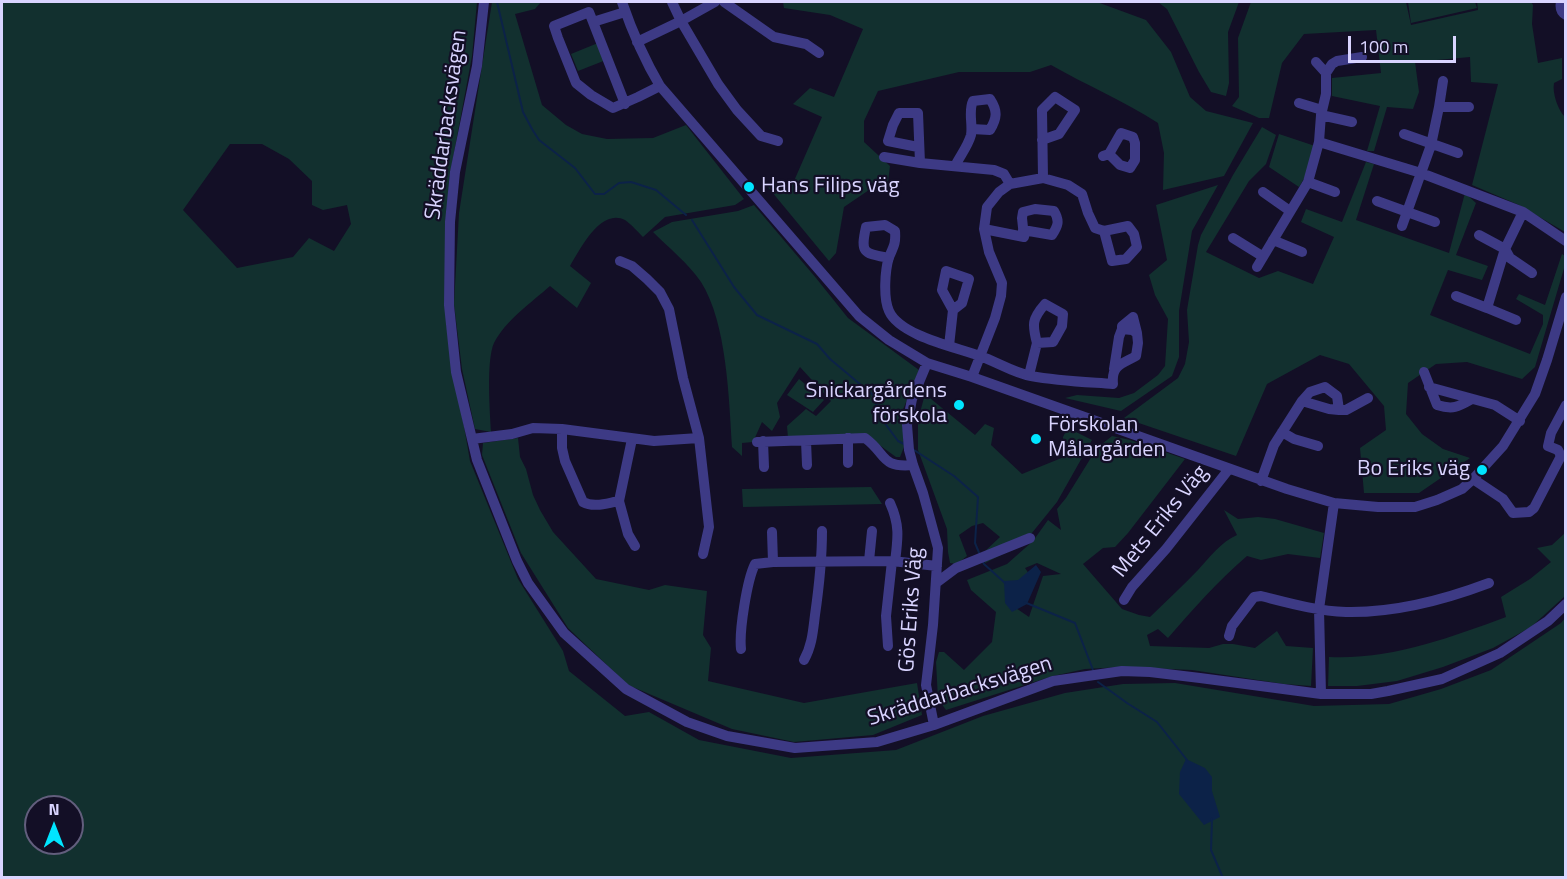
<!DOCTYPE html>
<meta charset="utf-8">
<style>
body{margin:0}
#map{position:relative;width:1567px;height:879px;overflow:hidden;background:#130f26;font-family:"Titillium Web",sans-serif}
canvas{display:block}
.frame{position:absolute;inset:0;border:3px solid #d9d4ff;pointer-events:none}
.north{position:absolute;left:24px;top:795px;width:60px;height:60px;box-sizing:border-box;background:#130f26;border:2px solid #625e7d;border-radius:50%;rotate:0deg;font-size:16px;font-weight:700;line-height:24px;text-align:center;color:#d9d4ff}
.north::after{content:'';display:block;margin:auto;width:21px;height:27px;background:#00e5ff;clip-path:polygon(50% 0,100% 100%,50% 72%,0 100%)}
.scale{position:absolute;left:1348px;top:36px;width:108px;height:27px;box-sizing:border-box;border:3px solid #d9d4ff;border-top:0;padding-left:8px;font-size:18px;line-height:21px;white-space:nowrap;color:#d9d4ff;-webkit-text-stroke:4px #130f26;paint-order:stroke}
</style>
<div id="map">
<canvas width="1567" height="879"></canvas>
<div class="frame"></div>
<div class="north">N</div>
<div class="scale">100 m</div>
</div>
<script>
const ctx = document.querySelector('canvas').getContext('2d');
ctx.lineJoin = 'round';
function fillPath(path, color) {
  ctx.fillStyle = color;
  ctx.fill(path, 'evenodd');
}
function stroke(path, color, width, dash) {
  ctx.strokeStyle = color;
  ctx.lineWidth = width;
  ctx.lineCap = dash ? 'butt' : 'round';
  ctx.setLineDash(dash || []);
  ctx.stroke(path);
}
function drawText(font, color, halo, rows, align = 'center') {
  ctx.font = font + ' "Titillium Web",sans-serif';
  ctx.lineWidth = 4.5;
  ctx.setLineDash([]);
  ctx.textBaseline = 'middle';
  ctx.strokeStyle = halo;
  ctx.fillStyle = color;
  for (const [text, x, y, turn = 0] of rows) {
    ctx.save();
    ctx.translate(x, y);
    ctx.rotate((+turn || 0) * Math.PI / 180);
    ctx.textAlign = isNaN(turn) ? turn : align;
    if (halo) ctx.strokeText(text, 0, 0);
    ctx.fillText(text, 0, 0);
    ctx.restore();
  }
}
fillPath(new Path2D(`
 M2,2H477L472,56L449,180L446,322L470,461L518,579L563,651L569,671L625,716L649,712L699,740L791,758L896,750L983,716L1065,693L1123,684L1175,683L1314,706L1389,704L1441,689L1491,670L1561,623L1565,618V877L1554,876L1553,878H2ZM230,144H262L289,159L312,181V205L323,210L347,205L351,224L334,251L309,238L293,257L237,268L183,210ZM36,807H72V843H36Z
 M492,2H541L535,9L515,14L542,105L566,125L582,134L607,139L653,138L686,125L744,199L735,205L665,217L643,237C638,232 631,224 625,220C600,208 580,250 570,266L591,283L577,308L550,286C532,302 505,321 494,343C486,360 490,413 491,432L475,429L462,369L454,304L459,213Z
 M783,2H1097L1146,20L1171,52L1190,97L1206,111L1253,123L1224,176L1163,190L1164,153L1158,123C1124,101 1086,85 1051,65L1030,72H959L878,91L864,121V142L890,166L887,190H869L844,207L836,253L829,261L767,186L794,181L822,117L793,104L810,88L834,97L863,29L830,15L784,8Z
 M1158,2H1239L1228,32L1229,83L1226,96L1211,92L1199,72L1167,9Z
 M1251,2H1406L1411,25L1478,10L1477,2H1531L1533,5L1532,24L1538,63L1562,58V79L1554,83C1552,93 1558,110 1565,117V232L1519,205L1472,185L1498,84L1471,82L1470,57L1415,62L1419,92L1413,109L1387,107L1374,151H1367L1380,106L1332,96V78L1381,73L1376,30L1304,34L1282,63L1269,118H1259L1232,106L1239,97L1238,38Z
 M1408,2H1475L1477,8L1411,23Z
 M598,43L606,60L578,71L571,54Z
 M1262,127L1276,135L1266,164L1249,181L1206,252L1259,278L1278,271L1313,284L1334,237L1301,222L1306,209L1342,222L1366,162L1374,164L1356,220L1449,253L1465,193L1476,203L1456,255L1488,266L1482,280L1448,270L1430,315L1530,354L1543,324V315L1516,299L1519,294L1545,305L1562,254L1565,256V265L1535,367L1522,379L1467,362L1436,364L1408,383L1406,414L1422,434L1443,449L1470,458L1419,493H1364L1360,448L1386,430L1384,406L1349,364L1320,355L1267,384L1236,456L1124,418L1178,378L1185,364L1189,342L1187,310L1198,245L1201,235L1233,175Z
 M1279,134L1315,146L1306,175L1299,187L1269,167Z
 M1218,185L1192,231L1179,311V357L1172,376L1121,411L1065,398L1077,395L1119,398L1134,393L1158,375L1165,366L1168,319L1155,295L1149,275L1167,260L1156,205Z
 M754,205L816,278L848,318L919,370L902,412L904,447L900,457H896L867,436L788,438L787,426L806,409L816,416L831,401L800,367L777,403L780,417L772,431L762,422L753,442L742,443V456L732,447C729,399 727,323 701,282C688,263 669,248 653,232L672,222L738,211Z
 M799,379L824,400L813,412L787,395Z
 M925,394L975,435L985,424L994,428L991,445L1022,474L1064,457L1063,437L1066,431H1074L1092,440L1057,502L1023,544L985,563L982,554L1000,537L983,523L972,526L959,535L967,556L957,564L950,563L948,552L947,529L918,450V420Z
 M1112,436L1130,440L1185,459L1128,533L1115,547L1103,548L1083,564L1122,609L1139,615L1150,617C1166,601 1183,586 1198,570C1210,557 1221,542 1237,535L1224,510L1238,519L1258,517L1275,519L1324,533L1320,558L1288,554L1261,560L1247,556C1218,581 1193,609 1168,638L1158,629L1147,635L1150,646L1209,648L1223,644H1233L1255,648L1277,631L1286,646L1313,648L1311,686L1284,684L1192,670L1122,667L1085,669L1053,676L946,710L938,699L936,662L939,652H944L964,670L992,642L996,612L971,590L967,580L1007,564L1033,541L1048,520L1061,530L1057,509L1066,498L1097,448ZM1037,563L1061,574L1043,576L1029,617L1010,604L1029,574L1025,568Z
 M518,438L520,457L526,469L533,495L540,510L553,532L596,579L649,590L665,585L707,591L703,635L711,648L708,681L804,703L917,683L922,715L873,735L794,742L732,729L628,685L568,628L521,553L482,455L483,443Z
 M871,487L882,504L743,507L742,489Z
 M1565,533V596L1531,627L1493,648L1443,667L1397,681L1357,686H1328L1329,657C1390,660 1449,638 1506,617L1501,597L1530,579L1551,562L1537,548L1552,545Z`), '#12302f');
fillPath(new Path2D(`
 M1036,565L1041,572L1027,604L1012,612L1005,603L1004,581L1018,580Z
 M1186,759L1205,768L1212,777V791L1220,817L1204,825L1179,794L1180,772Z`), '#0c2248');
stroke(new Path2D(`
 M497,2L523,112L532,129L539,140L575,168L595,194H604L619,183L631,182L656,190L686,215
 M692,220L734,287L757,315L817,344L830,359L873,395L881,418L898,441L904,444
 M914,450L954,476L978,497L975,543L980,555
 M982,560L984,564L1005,583
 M1024,602L1075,623L1093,670
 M1098,682L1127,703L1157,722L1187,760
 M1212,818L1211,850L1223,878`), '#0c2248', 2);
stroke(new Path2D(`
 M484,2L477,66L455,172L450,222L449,305L456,372L477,460L517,561L528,583L564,633L626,689L687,722L727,736L795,748L877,742L934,725L1053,681L1122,671L1150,672L1200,678L1321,694H1371L1388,691L1442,679L1500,653L1548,621L1566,604
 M622,2C632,31 644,59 660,86L859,316L889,340L927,363L972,377L1287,489L1334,503L1378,507H1415L1437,500L1462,489L1473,479L1503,446L1535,394L1547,360L1566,297
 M672,2L681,21L718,84L737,110L761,136L778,141
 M724,2L774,37L806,44L819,53
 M1561,2C1560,7 1560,12 1566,15
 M625,12L593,22L589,12L554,26L558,38L576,83L591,95L613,108L638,97L660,86
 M593,22L625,104
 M637,42L681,21L715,2
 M1316,62L1326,73
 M1299,103L1322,110
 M1439,107L1443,81
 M1321,115L1352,122
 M1404,134L1458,153
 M1042,140L1059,134L1075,110L1055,97L1042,110L1043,178
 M1319,142L1421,173L1523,212L1566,241
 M918,147L888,141L893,125L899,113H918L920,163
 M1103,156L1109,154L1121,133L1133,137L1135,143V160L1130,168L1120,165L1109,154
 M884,157L920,163L994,170L1004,174L1010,184
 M955,166C960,156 968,146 971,135C973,124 968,111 973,101L990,99C998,111 997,118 990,130L972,129
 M1308,182L1335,192
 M1263,192L1290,211
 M1377,201L1435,222
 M1402,226L1431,145L1439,107H1469
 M984,229L1024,237L1022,218L1023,212L1035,209L1054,211C1060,221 1058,226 1052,235L1023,230
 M1479,235L1505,249L1510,258L1532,273
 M1233,238L1262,256
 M1273,240L1302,252
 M889,258C864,253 860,254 866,227L885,225L895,231C896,243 894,246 889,257C885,270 883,298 889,311C900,336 956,347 980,356C997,362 1014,373 1031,376C1058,381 1086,382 1113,384C1111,365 1122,364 1136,356L1138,343L1137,333L1132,330L1122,329L1119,337L1114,369
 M620,261L632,266L647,279L660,292L669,309L683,378L699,438L709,527L703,554
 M1257,267L1308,182L1319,142L1321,115L1326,94V73L1332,64L1337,61L1362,57
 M1456,296L1487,308
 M1516,320L1487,308L1505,249L1523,212
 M1122,329V326L1133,317L1137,333
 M949,346L953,310L962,303L969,279L946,271L942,290L953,310
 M927,363L912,399L907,425L909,450L913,465L923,493L938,548L933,625L926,685L934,725
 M1424,372L1437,405C1453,410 1458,407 1472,399
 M1029,375L1037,343L1053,342L1062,326L1063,314L1045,304C1032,319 1032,324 1037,343
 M972,377L995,318L1001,296L1002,283L989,252L984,229L987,207L999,192L1010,184L1043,178L1068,185L1082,194L1088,213L1095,228L1104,231L1112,261L1126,259L1137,247L1134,234L1128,226L1104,231
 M1429,387L1495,405L1520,421
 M1339,410H1346L1368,398
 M562,429V448L565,461L583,502C594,508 607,503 619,501L628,534L635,546
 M1282,432L1294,439L1318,446
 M848,438V463
 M472,439L512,434L533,428L562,429L654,441L699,438
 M763,441L764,467
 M806,441L807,465
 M757,442L865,438C887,454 880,468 913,465
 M1473,479L1503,499L1513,513L1529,512L1534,508L1561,456L1558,450L1548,446L1551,433L1566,405
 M1261,481L1274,445L1302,401L1310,392L1325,387L1337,396L1339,410L1329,409L1302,401
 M619,501L632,439
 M890,503C900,525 898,538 895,562
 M772,532L773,562
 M869,561L872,531
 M936,583L956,568L1030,538
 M1124,600L1132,587L1166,549L1229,469
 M1229,636L1232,626L1254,597L1261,596C1289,603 1317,611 1346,612C1395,613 1444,600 1489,583
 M888,646L886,616L892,561
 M741,649C739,631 747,580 755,564L773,562L892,561L937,566
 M804,660C812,646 813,631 815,615C819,587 822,559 822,531
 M1321,694L1319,609L1334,503`), '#3d3a85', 10);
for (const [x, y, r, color] of [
 [749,187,6,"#00e5ff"],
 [959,405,6,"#00e5ff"],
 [1036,439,6,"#00e5ff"],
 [1482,470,6,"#00e5ff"]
]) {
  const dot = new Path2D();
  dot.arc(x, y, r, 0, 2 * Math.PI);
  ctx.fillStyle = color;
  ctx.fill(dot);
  stroke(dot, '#130f26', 2);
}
drawText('22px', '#d9d4ff', '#130f26', [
 ["Skräddarbacksvägen",447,125,-82],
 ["Mets Eriks Väg",1161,522,-51],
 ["Gös Eriks Väg",912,610,-86],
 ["Skräddarbacksvägen",960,692,-17]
]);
drawText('22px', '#d9d4ff', '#130f26', [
 ["Hans Filips väg",761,187],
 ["Snickargårdens",947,392,"right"],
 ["förskola",947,417,"right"],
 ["Förskolan",1048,426],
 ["Målargården",1048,451],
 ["Bo Eriks väg",1470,470,"right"]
], 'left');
</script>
